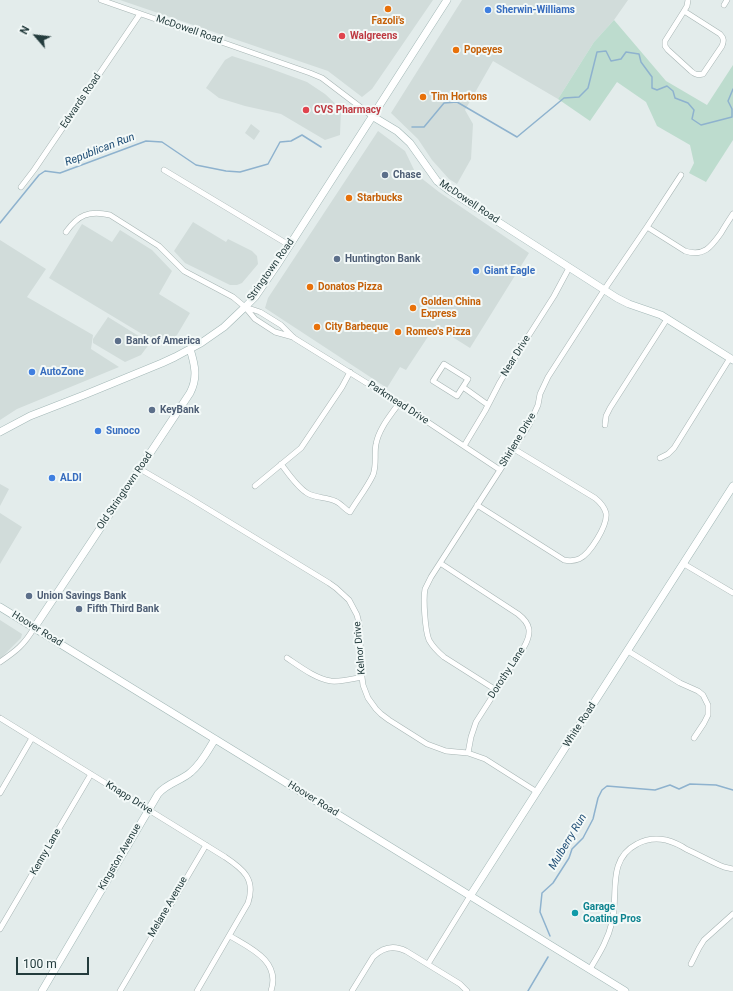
<!DOCTYPE html>
<style>
body{margin:0}
#map{position:relative;width:733px;height:991px;overflow:hidden;background:#e3eceb;font-family:Roboto,sans-serif}
canvas{display:block}
.north{position:absolute;left:16px;top:16px;width:40px;height:40px;-webkit-text-stroke:3px #f3f9f8;paint-order:stroke;rotate:298deg;font-size:11px;font-weight:700;line-height:16px;text-align:center;color:#243c3d}
.north::after{content:'';display:block;margin:auto;width:14px;height:18px;background:#243c3d;clip-path:polygon(50% 0,100% 100%,50% 72%,0 100%)}
.scale{position:absolute;left:16px;top:957px;width:73px;height:18px;box-sizing:border-box;border:2px solid #243c3d;border-top:0;padding-left:5px;font-size:12px;line-height:14px;white-space:nowrap;color:#243c3d;-webkit-text-stroke:3px #f3f9f8;paint-order:stroke}
</style>
<div id="map">
<canvas width="733" height="991"></canvas>
<div class="north">N</div>
<div class="scale">100 m</div>
</div>
<script>
const ctx = document.querySelector('canvas').getContext('2d');
ctx.lineJoin = 'round';
function fillPath(path, color) {
  ctx.fillStyle = color;
  ctx.fill(path, 'evenodd');
}
function stroke(path, color, width, dash) {
  ctx.strokeStyle = color;
  ctx.lineWidth = width;
  ctx.lineCap = dash ? 'butt' : 'round';
  ctx.setLineDash(dash || []);
  ctx.stroke(path);
}
function drawText(font, color, halo, rows, align = 'center') {
  ctx.font = font + ' Roboto,sans-serif';
  ctx.lineWidth = 4;
  ctx.setLineDash([]);
  ctx.textBaseline = 'middle';
  ctx.strokeStyle = halo;
  ctx.fillStyle = color;
  for (const [text, x, y, turn = 0] of rows) {
    ctx.save();
    ctx.translate(x, y);
    ctx.rotate((+turn || 0) * Math.PI / 180);
    ctx.textAlign = isNaN(turn) ? turn : align;
    if (halo) ctx.strokeText(text, 0, 0);
    ctx.fillText(text, 0, 0);
    ctx.restore();
  }
}
fillPath(new Path2D(`
 M120,0H433L372,89L362,97L328,71Z
 M462,0H628L614,20L594,42L558,99L493,61L465,110L473,124L471,159L457,184L449,179L432,160L418,139L391,113Z
 M232,56L266,67L307,82L325,94L341,109L340,135L325,140L281,114L245,106L219,98L206,88L225,60Z
 M251,124L260,131L254,140L245,133Z
 M378,131L405,151L416,174L439,192L529,253L470,348L435,326L406,370L400,367L387,388L265,308L268,298Z
 M193,222L226,242L228,239L252,251L257,256L258,264L242,283L237,285H230L185,263L174,251Z
 M82,224L112,242L120,230L152,250L172,271L159,294L190,313L177,335L162,346L49,278Z
 M0,240L46,269L27,297L34,301L93,335L91,349L119,367L17,409L0,420Z
 M108,317L150,343L141,355L125,362L93,343V339Z
 M0,484L9,489L0,506Z
 M0,513L22,527L0,564Z
 M0,620L22,634L21,638L0,659Z`), '#d1dcda');
fillPath(new Path2D(`
 M614,20L666,81L707,105L733,65V140L706,182L689,173L694,163L690,145L657,126L646,102L617,82L590,121L558,99L594,42Z`), '#bddcce');
stroke(new Path2D(`
 M412,127H424L444,103L457,102L517,137L564,98L579,97L588,88L597,52L606,51L611,61L621,59L626,52L639,54L641,62L652,77V88L657,90L667,86L673,91L675,98L688,103L694,110L692,119L701,125L732,117V109L728,101L733,89
 M0,223L39,175L45,171L60,173L146,141L162,142L196,165L226,171L240,172L268,164L280,142L291,141L302,135L321,147
 M550,936L540,912L542,893L553,883L569,858L572,849L583,838L593,819L598,798L602,790L607,786L655,790L670,785L679,789L690,784L716,785L733,790
 M528,991L548,957`), '#8eb2ce', 1.5);
const street = new Path2D(`
 M101,0L310,73L322,78L372,116
 M724,5L727,0
 M684,11L720,34C724,38 724,41 722,46L703,74C698,75 695,75 691,71L668,50L665,46V41Z
 M684,11L687,6L688,0
 M164,170L289,245
 M21,187L34,170L140,14
 M647,227L685,251C704,257 711,247 721,233C725,226 729,220 733,214
 M66,232C78,215 89,210 110,215L159,246L184,271L233,297L245,307L255,319L275,332L293,337
 M245,307L260,312L281,325L294,338L399,403L500,470
 M444,364L468,379L457,396L433,381Z
 M463,387L488,405
 M605,425L606,416L610,408L667,319
 M464,446L485,411L500,382L515,357L554,296L569,268
 M660,458L668,454L674,448L730,358
 M281,464C288,473 297,487 307,493C315,498 326,497 335,501C341,503 344,509 350,512C357,500 367,488 373,475C377,465 374,453 376,444C379,428 391,415 399,403
 M140,469L188,497L329,583L336,588L349,600L357,615L359,623L360,637L361,669L363,685L368,698L376,709L381,714L389,720L427,744L446,751L468,753L485,759L537,792
 M255,486L301,448L342,387L350,372
 M477,505L564,560C569,561 574,561 579,559C590,554 608,525 606,513C604,506 600,502 595,498L514,449
 M440,563L518,614C531,624 532,633 524,647L476,722L471,737L468,753
 M684,564L733,593
 M628,651L680,683L698,691L703,695L708,705V715L704,723L694,738
 M287,658C299,666 316,679 331,681C341,682 352,679 362,677
 M0,662C16,651 24,645 34,628
 M496,690L444,657C438,652 433,647 429,640C425,630 423,599 425,589C427,585 429,581 431,577L529,425L538,405L540,394L548,377L604,290L647,227L681,175
 M0,718L225,857C243,869 256,879 248,903L197,991
 M0,793L32,738
 M0,929L91,774
 M230,936C250,948 281,961 271,991
 M428,964L470,896
 M691,964L699,948L704,940L733,914
 M590,969C599,954 608,940 612,922C619,895 606,860 637,844C646,839 656,838 666,840C673,842 680,845 686,849C697,854 708,860 719,865L724,867L733,869
 M120,991L206,845
 M352,991L373,957C383,947 394,945 406,951L460,984L467,991`);
const secondary = new Path2D(`
 M372,116L397,131L410,143L437,181L450,191L617,298L629,304L661,315L733,360
 M0,432L30,416L84,395L162,363L175,357L201,343L224,327L245,307L255,297L277,265L447,0
 M0,607L625,991
 M34,628L190,393C198,378 195,365 190,349
 M470,896L733,486
 M42,991L158,794C167,783 181,781 191,772C202,763 208,750 215,739`);
stroke(street, '#a6b4b3', 6);
stroke(secondary, '#a2b7b6', 8);
stroke(street, '#fff', 5);
stroke(secondary, '#fff', 7);
for (const [x, y, r, color] of [
 [388,9,4,"#e8710a"],
 [488,10,4,"#3f7fe0"],
 [342,36,4,"#e0444e"],
 [456,50,4,"#e8710a"],
 [423,97,4,"#e8710a"],
 [306,110,4,"#e0444e"],
 [385,175,4,"#5c6f8a"],
 [349,198,4,"#e8710a"],
 [337,259,4,"#5c6f8a"],
 [476,271,4,"#3f7fe0"],
 [310,287,4,"#e8710a"],
 [413,308,4,"#e8710a"],
 [317,327,4,"#e8710a"],
 [398,332,4,"#e8710a"],
 [118,341,4,"#5c6f8a"],
 [32,372,4,"#3f7fe0"],
 [152,410,4,"#5c6f8a"],
 [98,431,4,"#3f7fe0"],
 [52,478,4,"#3f7fe0"],
 [29,596,4,"#5c6f8a"],
 [79,609,4,"#5c6f8a"],
 [575,913,4,"#0f9aa8"]
]) {
  const dot = new Path2D();
  dot.arc(x, y, r, 0, 2 * Math.PI);
  ctx.fillStyle = color;
  ctx.fill(dot);
  stroke(dot, '#f3f9f8', 1.5);
}
drawText('bold 10px', '#366cbe', '#f3f9f8', [
 ["Sherwin-Williams",496,10],
 ["Giant Eagle",484,271],
 ["AutoZone",40,372],
 ["Sunoco",106,431],
 ["ALDI",60,478]
], 'left');
drawText('bold 10px', '#c56008', '#f3f9f8', [
 ["Fazoli's",388,21,"center"],
 ["Popeyes",464,50],
 ["Tim Hortons",431,97],
 ["Starbucks",357,198],
 ["Donatos Pizza",318,287],
 ["Golden China",421,302],
 ["Express",421,314],
 ["City Barbeque",325,327],
 ["Romeo's Pizza",406,332]
], 'left');
drawText('10px', '#243c3d', '#f3f9f8', [
 ["McDowell Road",189,30,19],
 ["Edwards Road",81,101,-56],
 ["McDowell Road",469,202,34],
 ["Stringtown Road",271,270,-55],
 ["Near Drive",516,356,-58],
 ["Parkmead Drive",398,403,33],
 ["Shirlene Drive",518,440,-59],
 ["Old Stringtown Road",125,491,-56],
 ["Hoover Road",37,629,32],
 ["Kelnor Drive",360,648,-95],
 ["Dorothy Lane",507,673,-57],
 ["White Road",580,725,-57],
 ["Knapp Drive",129,798,32],
 ["Hoover Road",313,799,32],
 ["Kenny Lane",46,852,-60],
 ["Kingston Avenue",120,857,-60],
 ["Melane Avenue",168,907,-60]
]);
drawText('bold 10px', '#be3a42', '#f3f9f8', [
 ["Walgreens",350,36],
 ["CVS Pharmacy",314,110]
], 'left');
drawText('bold 10px', '#4e5e75', '#f3f9f8', [
 ["Chase",393,175],
 ["Huntington Bank",345,259],
 ["Bank of America",126,341],
 ["KeyBank",160,410],
 ["Union Savings Bank",37,596],
 ["Fifth Third Bank",87,609]
], 'left');
drawText('bold 10px', '#0d838f', '#f3f9f8', [
 ["Garage",583,907],
 ["Coating Pros",583,919]
], 'left');
drawText('italic 11px', '#214f76', '#f3f9f8', [
 ["Republican Run",100,150,-21],
 ["Mulberry Run",568,842,-59]
]);
</script>
